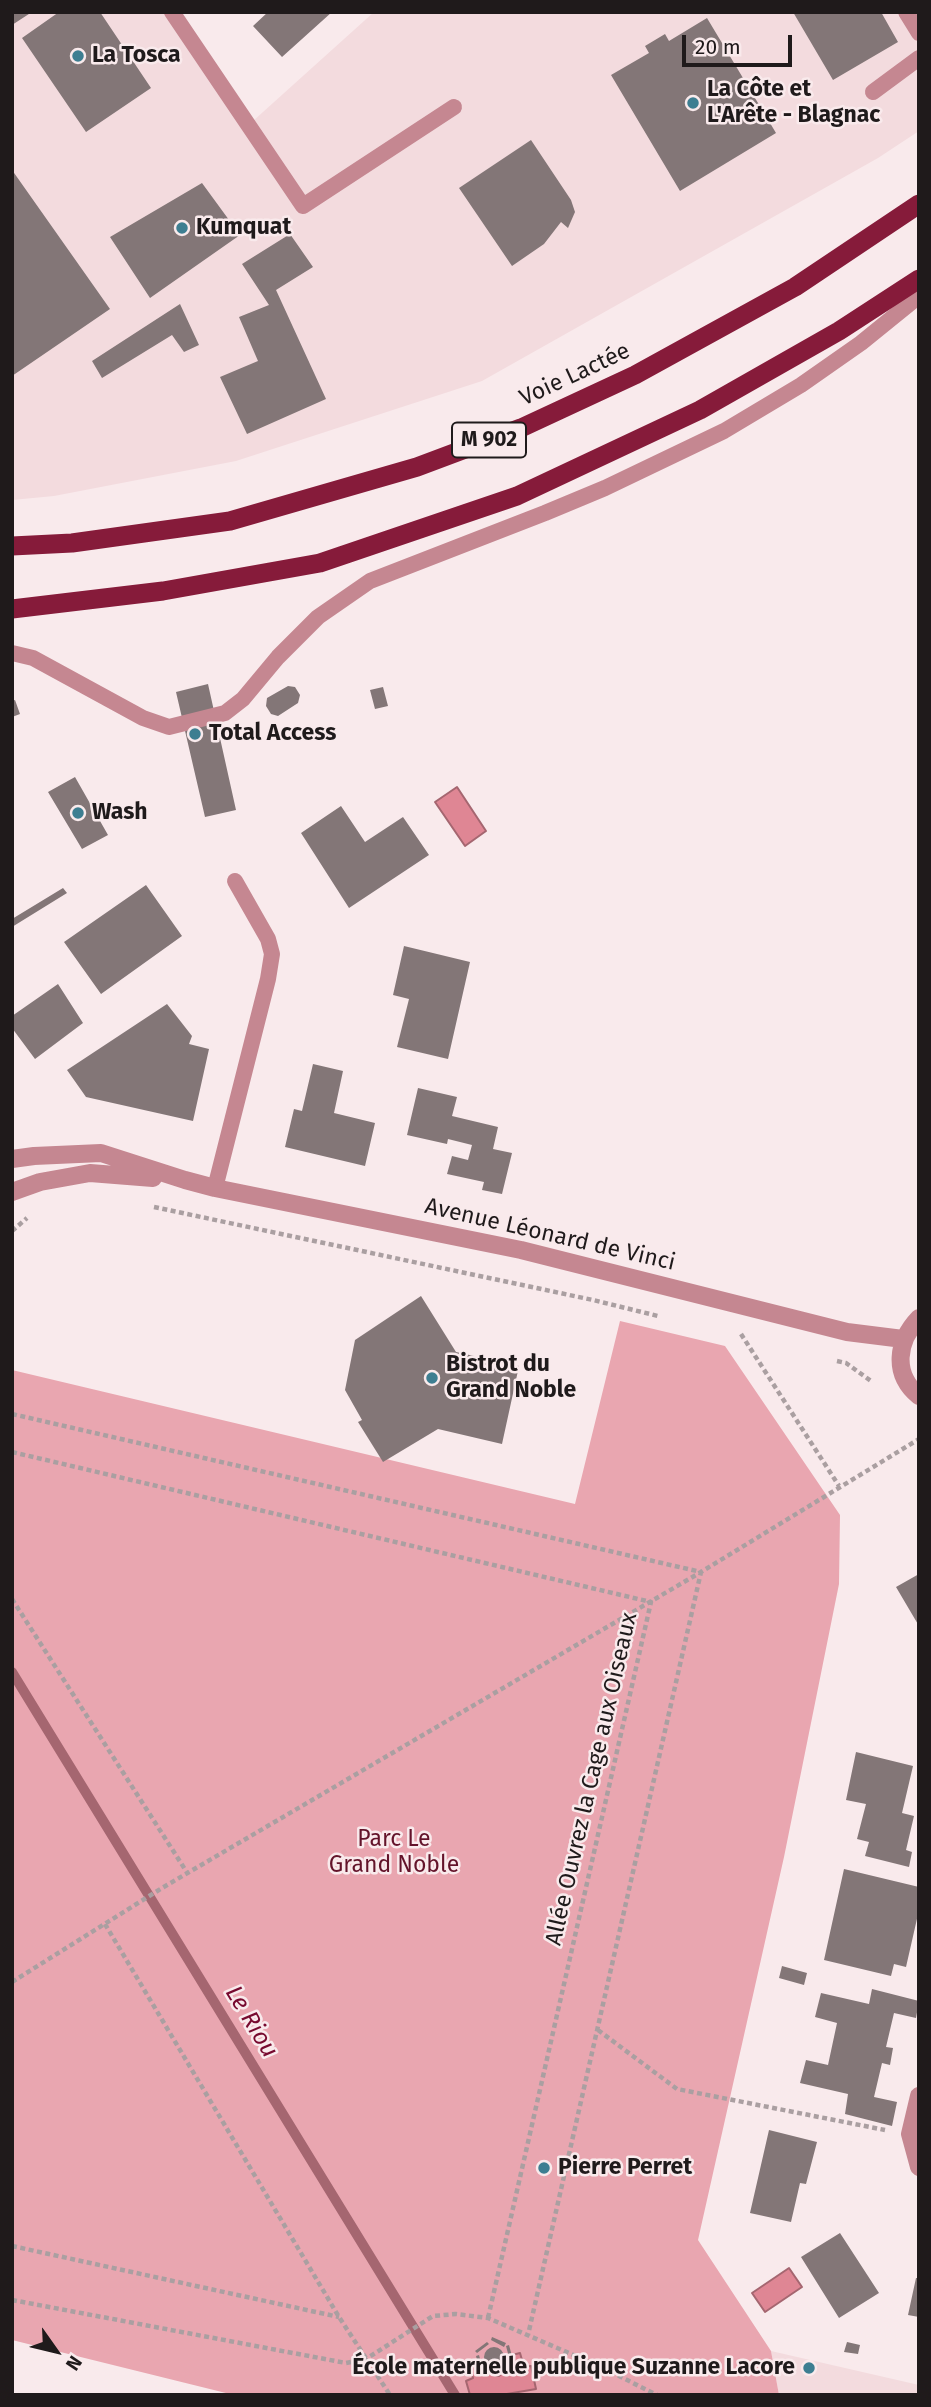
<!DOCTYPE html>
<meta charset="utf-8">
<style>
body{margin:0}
#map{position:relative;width:931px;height:2407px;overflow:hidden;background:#f9eaec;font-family:"Fira Sans",sans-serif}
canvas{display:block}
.frame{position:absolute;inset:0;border:14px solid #1f1a1b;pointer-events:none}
.north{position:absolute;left:21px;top:2316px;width:70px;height:70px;-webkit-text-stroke:5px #f9eaec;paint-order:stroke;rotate:124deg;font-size:19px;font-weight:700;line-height:28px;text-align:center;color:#1f1a1b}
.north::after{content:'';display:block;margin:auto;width:24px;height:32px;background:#1f1a1b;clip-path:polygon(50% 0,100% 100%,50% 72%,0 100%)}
.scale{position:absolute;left:682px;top:35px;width:110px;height:32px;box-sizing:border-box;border:4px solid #1f1a1b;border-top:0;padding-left:9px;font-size:21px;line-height:24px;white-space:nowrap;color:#1f1a1b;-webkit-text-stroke:5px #f9eaec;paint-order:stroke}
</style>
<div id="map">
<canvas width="931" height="2407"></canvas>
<div class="frame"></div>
<div class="north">N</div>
<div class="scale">20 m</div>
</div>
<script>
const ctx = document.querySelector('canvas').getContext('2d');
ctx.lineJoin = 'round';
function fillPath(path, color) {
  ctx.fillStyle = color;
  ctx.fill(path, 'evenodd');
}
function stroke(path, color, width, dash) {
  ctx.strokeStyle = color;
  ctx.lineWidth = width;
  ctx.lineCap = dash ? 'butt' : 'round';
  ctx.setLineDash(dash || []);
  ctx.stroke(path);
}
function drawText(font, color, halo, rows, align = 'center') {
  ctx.font = font + ' "Fira Sans",sans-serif';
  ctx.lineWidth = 5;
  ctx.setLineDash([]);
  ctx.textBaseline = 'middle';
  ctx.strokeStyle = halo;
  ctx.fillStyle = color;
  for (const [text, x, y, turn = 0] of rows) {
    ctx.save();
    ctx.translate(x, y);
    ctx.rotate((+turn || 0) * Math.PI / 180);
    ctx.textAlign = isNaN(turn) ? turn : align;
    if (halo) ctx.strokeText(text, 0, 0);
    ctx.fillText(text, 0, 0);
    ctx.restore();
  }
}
fillPath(new Path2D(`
 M12,12H180L253,121L374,12H919V131L878,158L482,381L236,461L54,496L12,500Z
 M771,2351L919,2385V2395H779Z`), '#f3dbde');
fillPath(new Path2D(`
 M620,1321L725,1346L840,1515L839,1584L784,1857L698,2240L771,2351L779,2395H234L12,2340V1370L575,1504Z`), '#e9a6b0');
const water = new Path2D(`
 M457,787L486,831L465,846L435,802Z
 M789,2268L802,2287L765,2312L752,2293Z
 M520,2353L524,2367L531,2366L536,2389L501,2395H470L466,2381L473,2378L469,2363L478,2361L480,2371L499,2376L513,2364L512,2355Z`);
fillPath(water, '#df8694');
stroke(water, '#a56670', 2);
stroke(new Path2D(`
 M12,1672L455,2395`), '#a56670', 10);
fillPath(new Path2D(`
 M12,12H32L12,25Z
 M59,12H100L151,88L86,132L22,38Z
 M268,12H332L282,57L253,26Z
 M793,12H881L898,42L833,80Z
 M707,18L776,133L680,191L611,75L649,53L645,46L665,34L669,41Z
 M531,140L571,200L575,212L568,228L561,222L544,244L512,266L459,188Z
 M12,170L110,309L12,376Z
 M202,183L240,235L150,298L110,237Z
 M290,234L313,267L276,290L326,399L247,434L220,377L258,361L239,317L269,305L242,264Z
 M180,304L199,345L184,352L172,335L102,378L92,361Z
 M208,684L236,810L205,817L176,692Z
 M288,686L295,687L300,695L298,703L278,716L271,714L266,706L267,698Z
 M383,687L388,706L375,709L370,690Z
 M15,700L20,714L12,717V701Z
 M75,777L108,835L82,849L48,792Z
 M341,806L365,842L403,817L429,855L349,908L301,833Z
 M146,885L182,936L101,994L64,942Z
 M63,888L67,893L12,927V919Z
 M404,946L470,962L448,1059L397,1047L409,999L393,995Z
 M58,984L83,1023L35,1059L12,1028V1016Z
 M167,1004L192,1036L189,1044L209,1049L193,1121L86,1097L67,1070Z
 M313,1064L343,1071L334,1113L375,1123L365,1166L285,1147L294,1109L302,1111Z
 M418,1088L457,1097L452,1116L498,1127L493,1149L512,1153L502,1194L482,1190L484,1182L447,1174L452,1156L468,1160L472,1145L448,1139L447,1144L407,1135Z
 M421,1296L456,1352L519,1366L502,1444L438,1429L383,1462L358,1422L362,1420L345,1390L355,1340Z
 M919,1574V1626L896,1587Z
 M856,1752L913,1766L902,1813L914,1816L906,1850L912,1852L909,1867L865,1856L869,1842L857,1839L866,1804L846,1800Z
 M844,1869L919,1887V1910L906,1967L894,1964L891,1976L824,1960Z
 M782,1966L807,1973L804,1985L779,1978Z
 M872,1989L919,2001L916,2018L894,2013L886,2047L893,2048L890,2065L882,2063L874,2097L897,2102L892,2126L845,2114L848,2094L800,2083L806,2060L828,2065L837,2023L815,2017L821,1993L869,2004Z
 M769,2130L817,2142L806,2184L800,2183L791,2222L750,2213Z
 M840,2233L879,2293L839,2318L801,2257Z
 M916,2278H919V2317L908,2315Z
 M492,2337L506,2343L504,2347L491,2340Z
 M487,2342L489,2344L477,2353L475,2351Z
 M847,2342L860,2345L858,2354L844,2352Z
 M509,2345L513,2360L510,2361L506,2346Z
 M484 2357a10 10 0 1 1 20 0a10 10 0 1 1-20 0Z
 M479,2355L483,2370L480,2371L476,2356Z
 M511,2362L513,2364L502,2374L500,2371Z
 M485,2369L500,2373L499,2376L484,2371Z`), '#837677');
stroke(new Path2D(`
 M154,1207L593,1300L658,1316
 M12,1231L27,1218
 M741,1334L839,1486
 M837,1361L846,1363L871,1381
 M12,1414L701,1572L528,2335
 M12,1452L651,1602L488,2318
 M12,1599L188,1874
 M105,1924L339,2317L390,2395
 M12,1982L162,1888L701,1572L919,1439
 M598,2030L677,2089L885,2130
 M12,2246L339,2317
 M12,2300L346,2363L366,2359L433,2316L456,2314L488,2318L601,2367L657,2395`), '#aa9fa1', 4.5, [5, 3.5]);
stroke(new Path2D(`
 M172,12L303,206L454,107
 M906,12L919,33
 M873,92L919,58
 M12,653L33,658L143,718L169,727L225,713L243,699L278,657L318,617L370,581L545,513L605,488L724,431L801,385L861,343L919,296
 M215,1188L268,979L272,954L268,939L235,881`), '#c58791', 16);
stroke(new Path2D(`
 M12,1159L34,1156L101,1153L185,1180L215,1188L521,1250L847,1332L903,1339
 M12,1192L40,1182L90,1173L153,1178
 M919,1318C897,1341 892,1374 919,1396
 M919,2096L910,2134L919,2167`), '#c58791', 18);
stroke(new Path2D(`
 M12,546L72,543L230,521L417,467L521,428L635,375L795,287L919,204
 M12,609L163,591L320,563L517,496L700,410L839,331L919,279`), '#861b3a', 19);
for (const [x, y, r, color] of [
 [78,56,7,"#3d7e91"],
 [693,103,7,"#3d7e91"],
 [182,228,7,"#3d7e91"],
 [195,734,7,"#3d7e91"],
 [78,813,7,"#3d7e91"],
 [432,1378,7,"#3d7e91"],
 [544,2168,7,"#3d7e91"],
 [809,2368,7,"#3d7e91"]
]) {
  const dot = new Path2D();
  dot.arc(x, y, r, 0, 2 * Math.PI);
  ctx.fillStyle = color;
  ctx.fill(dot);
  stroke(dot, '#f9eaec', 2.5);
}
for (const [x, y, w] of [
 [489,440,74]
]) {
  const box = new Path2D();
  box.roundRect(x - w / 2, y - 17.5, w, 35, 5);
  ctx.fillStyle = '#f9eaec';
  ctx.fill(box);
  stroke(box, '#1f1a1b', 2);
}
drawText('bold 21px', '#1f1a1b', null, [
 ["M 902",489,440]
]);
drawText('bold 23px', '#1f1a1b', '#f9eaec', [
 ["La Tosca",92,56],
 ["La Côte et",707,90],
 ["L'Arête - Blagnac",707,116],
 ["Kumquat",196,228],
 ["Total Access",209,734],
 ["Wash",92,813],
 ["Bistrot du",446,1365],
 ["Grand Noble",446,1391],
 ["Pierre Perret",558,2168],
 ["École maternelle publique Suzanne Lacore",795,2368,"right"]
], 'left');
drawText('23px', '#1f1a1b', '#f9eaec', [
 ["Voie Lactée",575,375,-25],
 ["Avenue Léonard de Vinci",550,1235,13],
 ["Allée Ouvrez la Cage aux Oiseaux",592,1779,-77]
]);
drawText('23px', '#63132a', '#f9eaec', [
 ["Parc Le",394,1840],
 ["Grand Noble",394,1866]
]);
drawText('italic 24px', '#77092f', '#f9eaec', [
 ["Le Riou",251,2022,59]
]);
</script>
